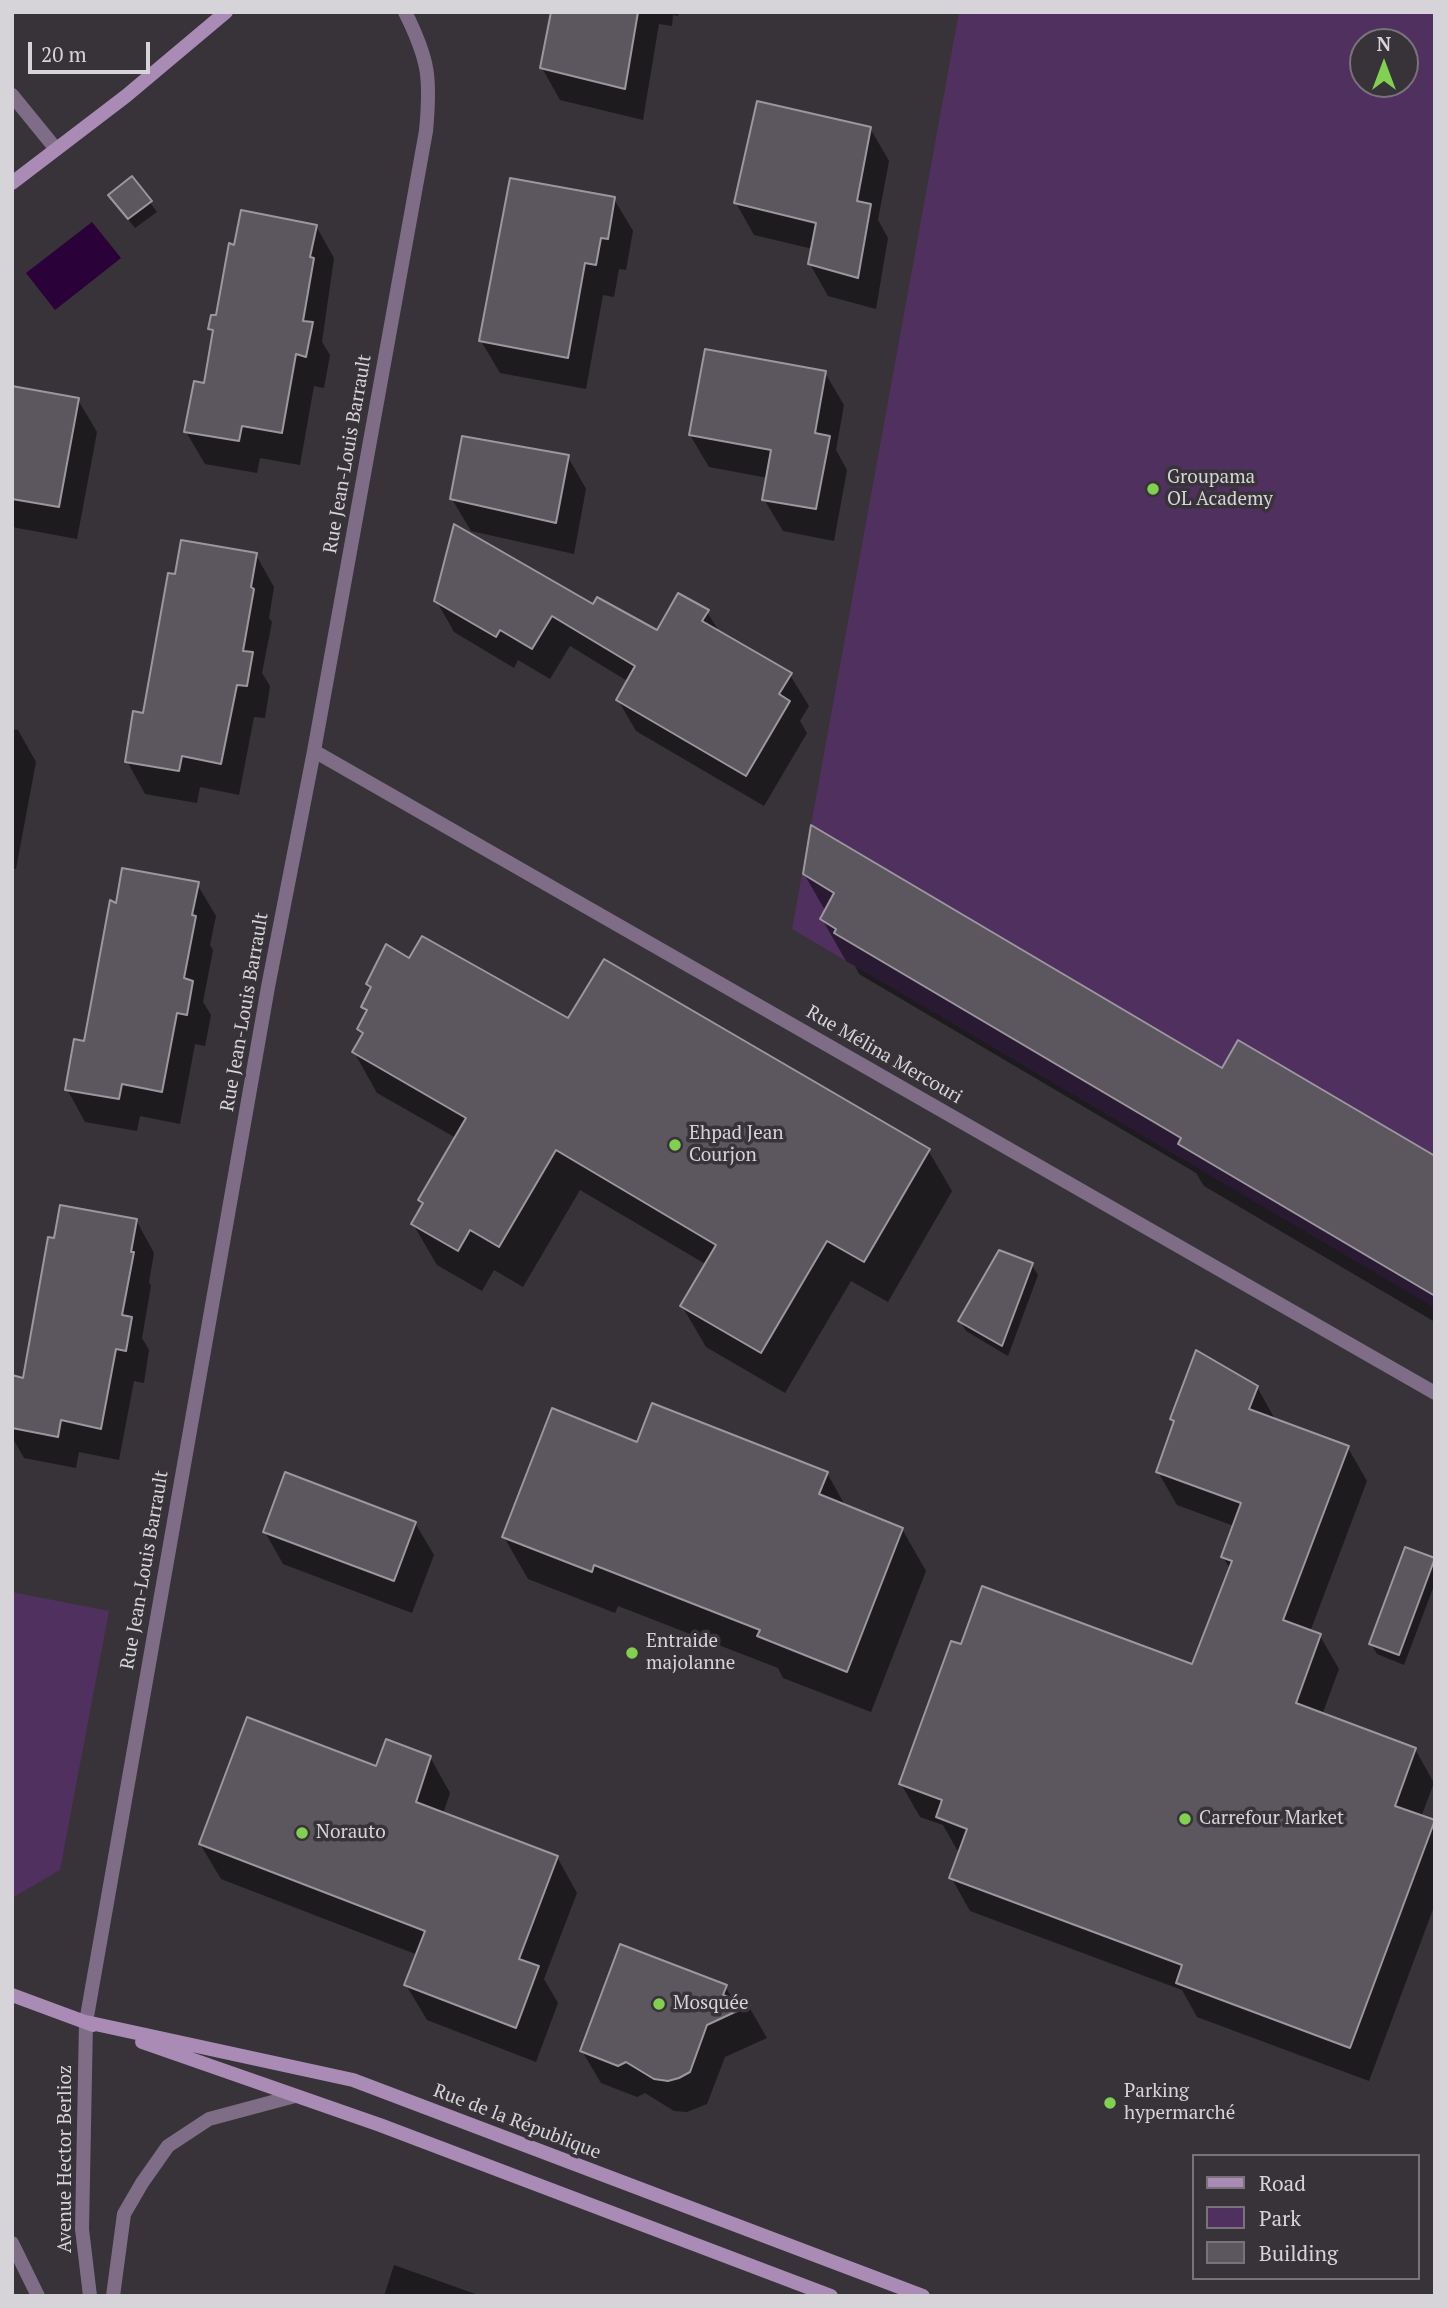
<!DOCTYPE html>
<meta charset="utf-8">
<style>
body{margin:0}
#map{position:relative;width:1447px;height:2308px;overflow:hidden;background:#373339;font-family:"PT Serif",serif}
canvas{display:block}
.frame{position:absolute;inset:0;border:14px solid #d6d4d8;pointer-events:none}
.legend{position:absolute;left:1192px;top:2154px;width:228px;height:126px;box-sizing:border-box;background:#373339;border:2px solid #777379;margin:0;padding:9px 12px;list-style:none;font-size:21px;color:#d6d4d8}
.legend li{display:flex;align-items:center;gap:14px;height:35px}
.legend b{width:35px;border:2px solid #777379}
.north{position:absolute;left:1349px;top:28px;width:70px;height:70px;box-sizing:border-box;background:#373339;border:2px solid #777379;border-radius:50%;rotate:0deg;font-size:19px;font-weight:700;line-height:28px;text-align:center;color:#d6d4d8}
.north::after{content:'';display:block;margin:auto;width:24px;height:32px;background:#81d050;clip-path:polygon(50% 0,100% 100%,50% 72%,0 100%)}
.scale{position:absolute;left:28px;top:42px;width:122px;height:32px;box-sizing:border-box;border:4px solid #d6d4d8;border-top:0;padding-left:9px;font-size:21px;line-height:24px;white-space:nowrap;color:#d6d4d8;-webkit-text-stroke:5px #373339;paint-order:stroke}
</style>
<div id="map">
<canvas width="1447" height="2308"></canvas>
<div class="frame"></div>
<ul class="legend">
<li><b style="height:9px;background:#a98bb6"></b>Road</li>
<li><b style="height:19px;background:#50305e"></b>Park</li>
<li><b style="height:19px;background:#5c575e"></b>Building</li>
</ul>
<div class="north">N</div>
<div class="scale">20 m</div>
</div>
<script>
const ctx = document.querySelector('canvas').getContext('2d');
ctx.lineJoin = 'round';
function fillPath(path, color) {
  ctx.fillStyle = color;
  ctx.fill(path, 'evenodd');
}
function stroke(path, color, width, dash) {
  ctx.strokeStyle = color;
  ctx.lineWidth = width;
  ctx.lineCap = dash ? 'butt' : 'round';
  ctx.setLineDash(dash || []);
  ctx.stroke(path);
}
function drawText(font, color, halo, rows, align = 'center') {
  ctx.font = font + ' "PT Serif",serif';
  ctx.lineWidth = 7;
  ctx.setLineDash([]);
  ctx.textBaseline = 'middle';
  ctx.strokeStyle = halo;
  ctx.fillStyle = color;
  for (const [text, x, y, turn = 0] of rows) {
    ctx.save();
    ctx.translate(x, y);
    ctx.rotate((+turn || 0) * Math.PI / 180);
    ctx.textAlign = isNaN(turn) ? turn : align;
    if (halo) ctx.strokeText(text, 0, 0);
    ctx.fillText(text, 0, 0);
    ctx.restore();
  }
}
fillPath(new Path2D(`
 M959,12H1435V1308L792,929ZM1363,42H1405V84H1363Z
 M12,1592L109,1611L60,1870L12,1898Z`), '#50305e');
fillPath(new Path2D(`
 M92,222L121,258L55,310L26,273Z`), '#2b0139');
fillPath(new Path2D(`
 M552,12H679L678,16L673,15L672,26L659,24L643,120L560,100L542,68Z
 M870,128L889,161L878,220L888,238L876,309L828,296L810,264L813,249L754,235L736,203Z
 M132,178L157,212L135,228L110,196Z
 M614,199L633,231L626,270L619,269L614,297L603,295L586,389L500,373L481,341Z
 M316,226L334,258L322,342L330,355L324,388L314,386L300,465L260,458L257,473L205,464L186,432L205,385L214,335L210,329L217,317L235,247Z
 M825,373L844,405L836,450L847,470L834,541L783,531L764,499L768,478L709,467L690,435Z
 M12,388L78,400L97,432L77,539L12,527Z
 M568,457L586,489L574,554L471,531L452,499Z
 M256,555L274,587L269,618L272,622L262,673L270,686L265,718L254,717L239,795L200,787L197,803L145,794L127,761L145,715Z
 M436,600L594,606L658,632L707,612L720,633L790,675L809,706L800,721L807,733L764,806L636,731L618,700L629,682L570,646L550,679L518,660L514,668L454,632Z
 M12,729L18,730L36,762L16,869H12Z
 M804,874L1223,1071L1435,1158V1322L1204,1186L1196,1173L859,974L855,966L846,961L822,919L826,912Z
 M197,884L216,916L210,945L213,950L203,1002L211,1015L205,1046L195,1044L180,1124L140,1116L137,1131L85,1122L67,1089L86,1043L117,906Z
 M410,960L569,1021L928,1150L952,1191L888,1302L851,1281L785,1393L706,1347L682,1306L707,1265L580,1190L523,1287L494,1270L482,1291L437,1265L413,1224L423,1206L420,1200L456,1138L377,1093L354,1052L363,1036L359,1029L367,1014L363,1007L372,990L368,984Z
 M136,1220L154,1253L149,1282L151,1286L142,1338L149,1350L144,1383L134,1381L119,1460L79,1452L76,1468L24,1458L12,1437V1385L24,1380Z
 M1031,1264L1038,1275L1008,1356L966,1331L960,1321Z
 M1257,1387L1276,1421L1348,1448L1367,1481L1310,1632L1320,1636L1339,1669L1322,1715L1415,1749L1434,1783L1421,1817L1435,1824V1904L1369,2081L1197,2017L1182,1990L970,1911L951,1877L961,1852L957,1850L943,1825L920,1817L901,1784L1193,1666L1230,1569L1223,1557L1234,1526L1177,1505L1158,1472L1175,1424L1172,1419Z
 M638,1444L827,1473L846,1507L902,1529L926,1571L871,1712L783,1678L778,1668L618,1606L615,1613L528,1579L504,1537Z
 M415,1523L434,1555L412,1613L283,1564L265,1532Z
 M1434,1560L1435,1583L1404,1665L1377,1654L1371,1644Z
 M430,1757L450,1793L443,1814L557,1857L577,1893L544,1979L558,2003L536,2062L427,2020L406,1985L418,1955L221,1879L200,1844L377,1768Z
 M725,1986L734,2002L749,2007L767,2038L725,2057L707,2104L687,2112L674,2111L645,2093L637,2097L601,2083L582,2051Z
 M394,2265L481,2296H384Z`), '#0007');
const building = new Path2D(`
 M551,12H638L625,89L540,68Z
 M757,101L871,127L857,201L871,204L858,278L808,264L816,223L734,203Z
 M132,176L152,201L128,219L108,195Z
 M510,178L615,197L608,239L601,238L596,265L585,263L568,358L479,341Z
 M241,210L317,225L310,257L314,258L303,321L313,322L306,357L296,354L282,433L242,426L239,441L184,432L194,381L204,383L213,330L208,329L211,315H216L229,243L234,245Z
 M705,349L826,371L815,433L830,436L816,509L762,500L771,450L689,435Z
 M12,386L79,398L59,507L12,499Z
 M462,436L569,455L556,523L450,499Z
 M454,524L593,604L597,597L657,630L678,593L709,610L702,621L792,673L779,694L790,701L746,776L616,700L635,666L552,616L532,649L500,630L496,637L434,601Z
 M181,540L257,553L251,587L254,589L243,651L253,652L247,686L237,685L221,764L182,756L179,771L125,762L133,711L143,713L168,573L175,574Z
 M811,825L1222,1068L1238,1040L1435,1156V1296L1178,1144L1181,1138L834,933L836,929L820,919L834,893L803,874Z
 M122,868L199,882L192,915L196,916L184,978L193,981L187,1015L177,1013L162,1092L122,1084L119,1099L65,1090L74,1039L84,1041L110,900L116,903Z
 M422,936L568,1018L604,959L930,1149L864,1262L827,1241L761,1353L680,1306L716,1245L556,1150L499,1247L470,1230L458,1251L411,1224L423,1203L418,1200L466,1118L352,1052L363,1033L357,1029L367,1010L361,1007L371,987L366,984L386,944L409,958Z
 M60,1205L137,1219L131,1252H134L122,1315L132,1317L126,1351L116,1349L101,1429L61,1420L58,1437L12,1428V1375L23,1378L48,1237L54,1238Z
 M999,1250L1033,1263L1002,1346L958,1321Z
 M1196,1350L1258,1386L1249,1409L1349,1446L1283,1620L1321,1634L1296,1703L1416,1748L1395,1806L1435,1820L1350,2048L1176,1983L1182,1965L949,1878L967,1829L936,1817L942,1800L899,1784L951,1641L961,1644L982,1586L1192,1664L1232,1561L1221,1557L1241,1503L1156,1472L1174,1421L1170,1419Z
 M652,1403L828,1472L819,1494L903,1528L847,1672L757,1636L760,1630L594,1565L592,1572L502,1537L552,1408L637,1442Z
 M285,1472L416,1522L394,1581L263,1532Z
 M1405,1547L1435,1558L1399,1655L1369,1644Z
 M247,1717L376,1766L386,1739L431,1756L416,1802L558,1856L519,1959L539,1966L516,2028L404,1985L425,1931L199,1844Z
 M620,1944L727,1985L723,1995L750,2005L707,2025L690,2072L679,2078L668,2081L654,2079L626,2062L618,2066L580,2051Z`);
fillPath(building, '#5c575e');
stroke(building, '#9c969e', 2);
stroke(new Path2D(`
 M12,95L56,149
 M314,751L1435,1393
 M12,2243L38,2296
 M90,2296L82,2229L86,2022L268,987L314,751L426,131C431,78 429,60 405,12
 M113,2296L124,2214L142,2183L168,2146L209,2119L295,2096`), '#7f6d87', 14);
stroke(new Path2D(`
 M12,183L126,96L226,12
 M12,1995L93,2025
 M86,2022L353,2080L923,2296
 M142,2042L380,2125L831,2296`), '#a98bb6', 14);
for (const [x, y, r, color] of [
 [1153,489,7,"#81d050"],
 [675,1145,7,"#81d050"],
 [632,1653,7,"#81d050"],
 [1185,1819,7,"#81d050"],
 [302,1833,7,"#81d050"],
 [659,2004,7,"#81d050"],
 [1110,2103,7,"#81d050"]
]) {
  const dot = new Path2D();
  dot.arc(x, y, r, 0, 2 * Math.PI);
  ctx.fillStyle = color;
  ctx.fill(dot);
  stroke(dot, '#373339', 2.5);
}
drawText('19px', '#d6d4d8', '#373339', [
 ["Rue Jean-Louis Barrault",348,454,-80],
 ["Rue Jean-Louis Barrault",245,1012,-80],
 ["Rue Mélina Mercouri",884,1055,30],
 ["Rue Jean-Louis Barrault",145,1570,-80],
 ["Rue de la République",517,2122,21],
 ["Avenue Hector Berlioz",66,2159,-90]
]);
drawText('19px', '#d6d4d8', '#373339', [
 ["Groupama",1167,478],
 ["OL Academy",1167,500],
 ["Ehpad Jean",689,1134],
 ["Courjon",689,1156],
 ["Entraide",646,1642],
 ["majolanne",646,1664],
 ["Carrefour Market",1199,1819],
 ["Norauto",316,1833],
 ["Mosquée",673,2004],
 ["Parking",1124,2092],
 ["hypermarché",1124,2114]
], 'left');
</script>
